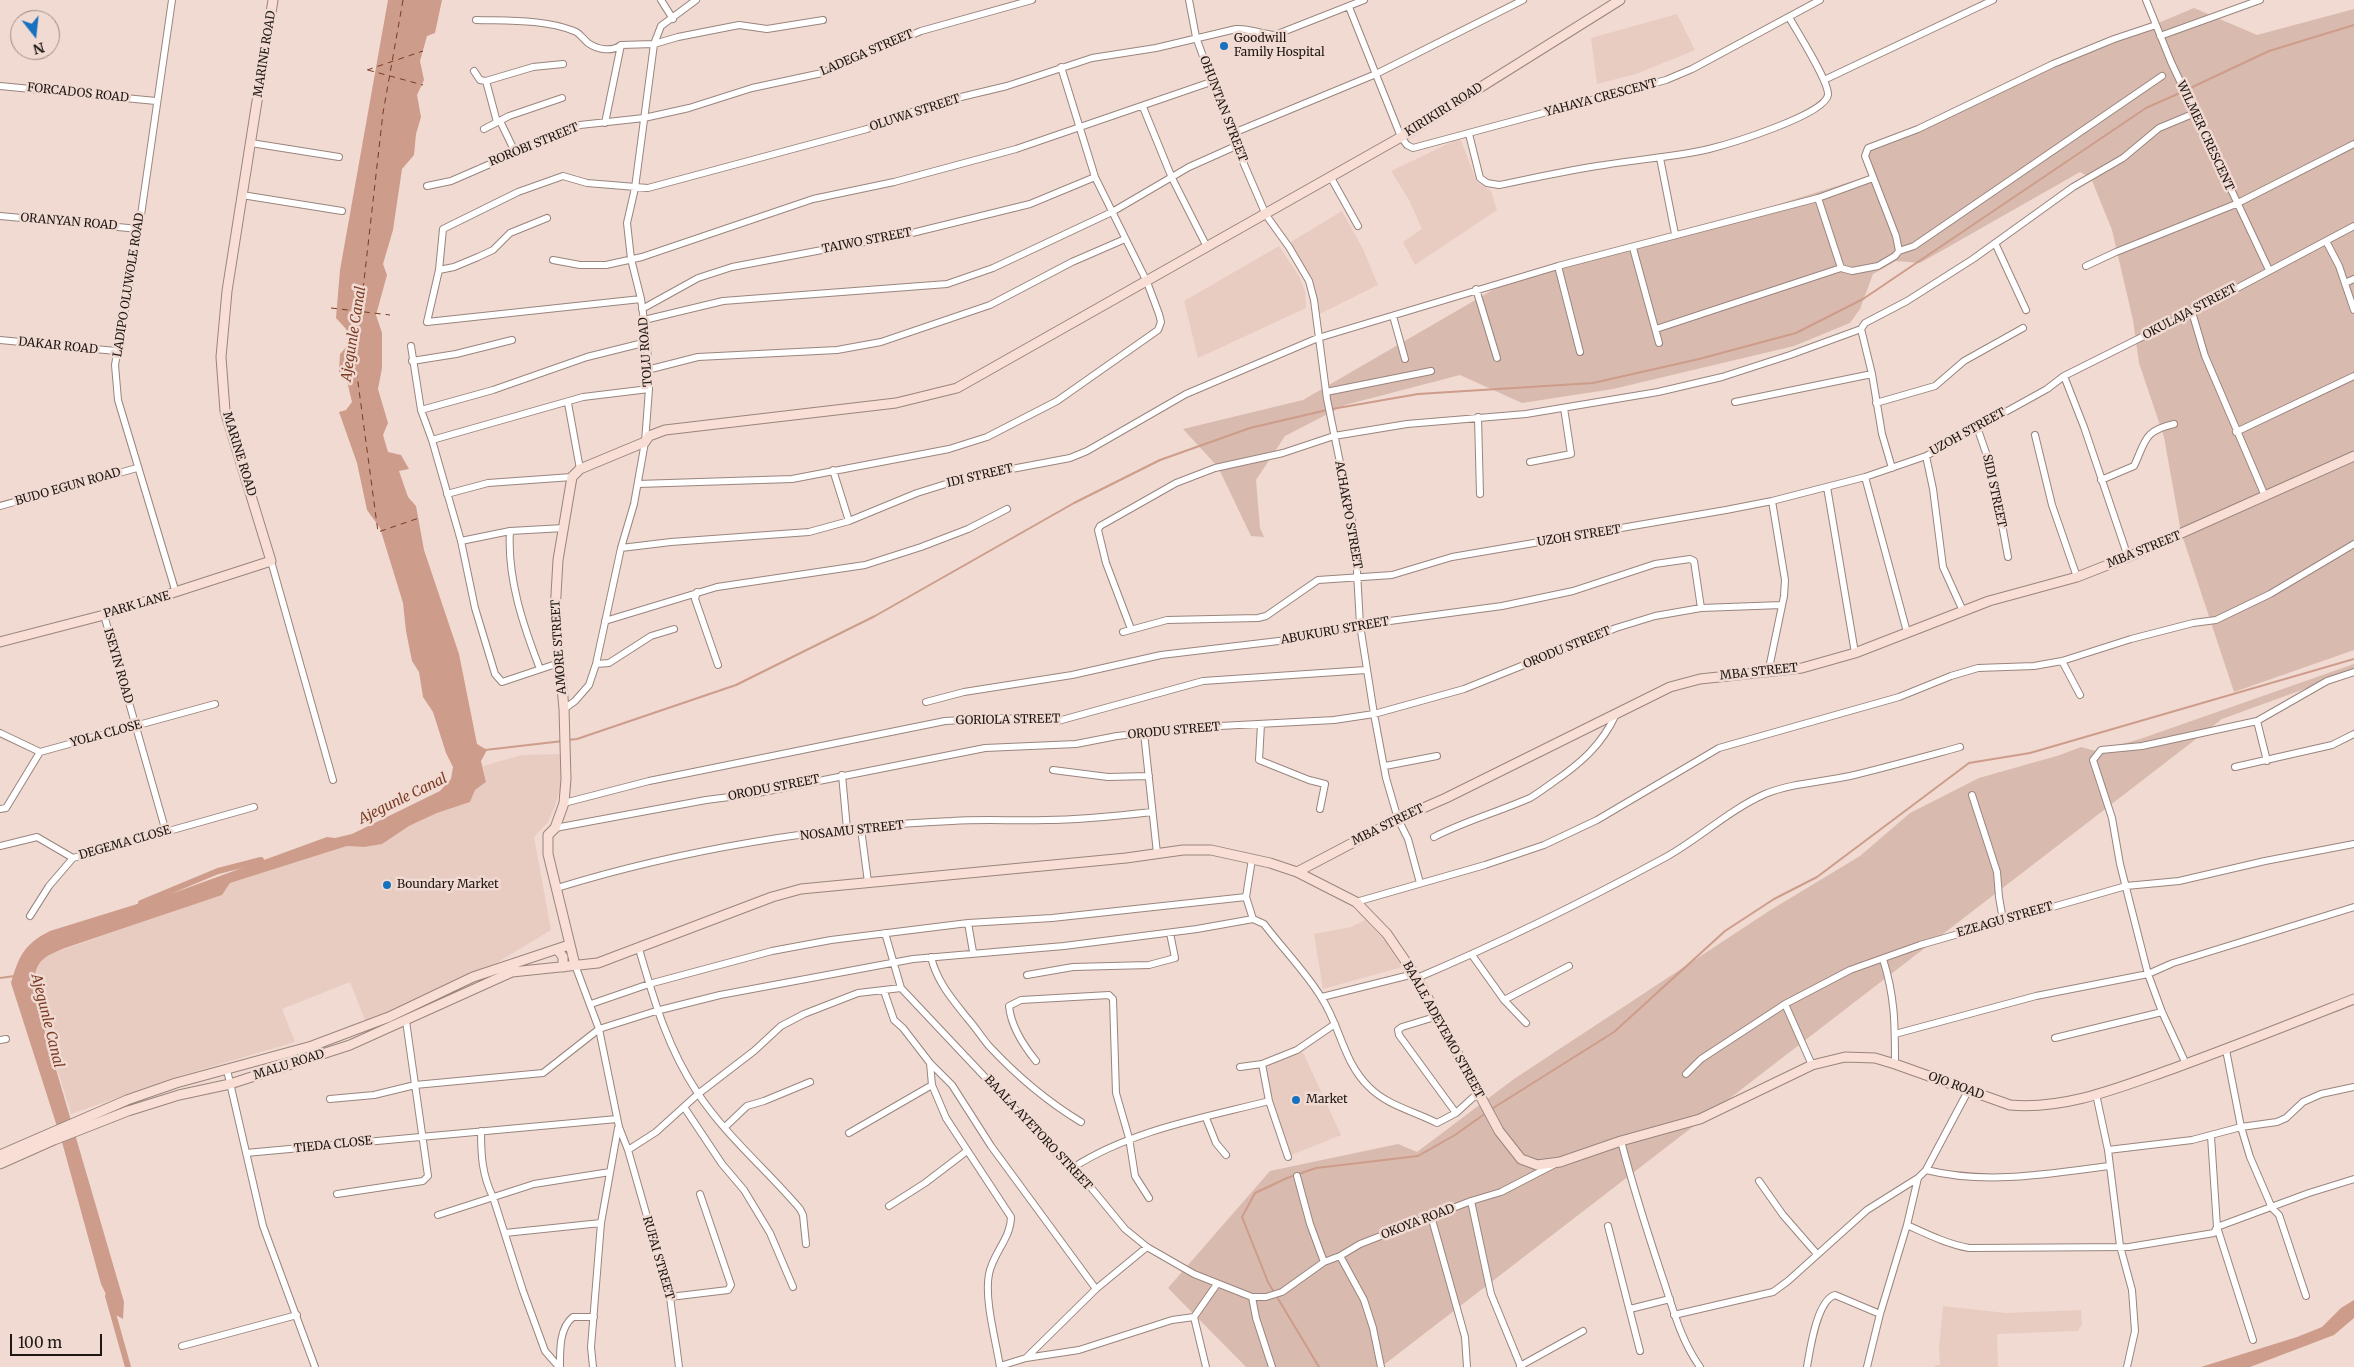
<!DOCTYPE html>
<style>
body{margin:0}
#map{position:relative;width:2354px;height:1367px;overflow:hidden;background:#f0dad2;font-family:Merriweather,serif}
canvas{display:block}
.north{position:absolute;left:10px;top:10px;width:50px;height:50px;box-sizing:border-box;background:#f0dad2;border:1px solid #9c8c86;border-radius:50%;rotate:164deg;font-size:14px;font-weight:700;line-height:20px;text-align:center;color:#1d1613}
.north::after{content:'';display:block;margin:auto;width:18px;height:22px;background:#1871bf;clip-path:polygon(50% 0,100% 100%,50% 72%,0 100%)}
.scale{position:absolute;left:10px;top:1334px;width:92px;height:22px;box-sizing:border-box;border:2px solid #1d1613;border-top:0;padding-left:6px;font-size:15px;line-height:18px;white-space:nowrap;color:#1d1613;-webkit-text-stroke:4px #f0dad2;paint-order:stroke}
</style>
<div id="map">
<canvas width="2354" height="1367"></canvas>
<div class="north">N</div>
<div class="scale">100 m</div>
</div>
<script>
const ctx = document.querySelector('canvas').getContext('2d');
ctx.lineJoin = 'round';
function fillPath(path, color) {
  ctx.fillStyle = color;
  ctx.fill(path, 'evenodd');
}
function stroke(path, color, width, dash) {
  ctx.strokeStyle = color;
  ctx.lineWidth = width;
  ctx.lineCap = dash ? 'butt' : 'round';
  ctx.setLineDash(dash || []);
  ctx.stroke(path);
}
function drawText(font, color, halo, rows, align = 'center') {
  ctx.font = font + ' Merriweather,serif';
  ctx.lineWidth = 5;
  ctx.setLineDash([]);
  ctx.textBaseline = 'middle';
  ctx.strokeStyle = halo;
  ctx.fillStyle = color;
  for (const [text, x, y, turn = 0] of rows) {
    ctx.save();
    ctx.translate(x, y);
    ctx.rotate((+turn || 0) * Math.PI / 180);
    ctx.textAlign = isNaN(turn) ? turn : align;
    if (halo) ctx.strokeText(text, 0, 0);
    ctx.fillText(text, 0, 0);
    ctx.restore();
  }
}
fillPath(new Path2D(`
 M1677,14L1695,50L1636,74L1597,84L1591,38Z
 M1460,138L1477,182L1491,191L1497,210L1415,265L1403,242L1422,229L1409,200L1391,171Z
 M1342,211L1363,249L1378,285L1320,314L1307,271L1289,243Z
 M1279,246L1299,276L1305,292L1306,308L1198,358L1184,301Z
 M562,754L560,790L554,808L548,822L534,837L551,930L480,973L366,1023L350,982L282,1009L295,1042L173,1078L71,1114L34,994L36,966L44,956L221,895L230,883L347,846L364,847L437,813L470,802L475,790L486,782L483,766L522,755Z
 M1365,920L1385,941L1402,967L1323,989L1314,934L1351,927Z
 M1300,1046L1341,1135L1284,1158L1258,1065Z
 M1943,1306L2006,1313L2081,1310L2082,1324L2078,1331L1997,1334L1998,1367H1935V1365H1940L1939,1349Z`), '#e9ccc1');
fillPath(new Path2D(`
 M2194,8L2257,35L2354,9V650L2234,692L2181,532L2164,437L2139,363L2133,320L2112,230L2091,178L2080,172L1920,263L1896,261L1873,274L1860,309L1850,323L1794,346L1613,389L1522,403L1460,375L1345,405L1285,436L1256,480L1260,528L1264,537L1251,536L1218,467L1183,429L1303,400L1503,284L1731,219L1869,176L1861,155L2082,55Z
 M2354,664V671L2222,719L1381,1367H1246L1168,1288L1270,1171L1398,1144L1417,1152L1514,1079L1769,911L1860,856L1910,813L1979,778L2060,755L2081,747L2096,751L2140,739Z`), '#d9baaf');
fillPath(new Path2D(`
 M388,0H442L435,33L427,36L420,61L424,80L417,95L421,117L416,134L414,155L402,169L393,230L383,264L387,275L376,315L382,333V368L378,389L388,423L383,435L388,452L401,455L409,469L399,471L408,497L416,506L424,550L459,654L477,744L487,750L481,761L486,782L475,790L470,802L437,813L409,826L382,844L364,847L347,846L230,883L222,895L65,948C37,959 34,964 34,994L124,1302L123,1319L116,1315L101,1284L62,1142L11,983C19,956 24,944 50,931L176,892L327,837L335,838L352,834L440,791L451,779L453,767L446,753L433,712L423,697L419,672L412,661L406,631L403,603L380,528L367,510L357,463L339,412L346,410L352,402L346,377L339,372L340,354L349,344L346,329L336,318L340,270Z
 M2354,1300V1318L2334,1335L2250,1367H2201L2297,1337L2322,1327L2341,1308Z`), '#ce9c8a');
stroke(new Path2D(`
 M2186,90L2269,51L2354,25
 M1332,409L1418,394L1593,383L1699,359L1796,333L1863,299L2146,108L2182,92
 M567,740L577,739L736,685L875,616L1074,503L1160,460L1250,428L1327,410
 M485,750L563,741
 M0,978L15,976
 M1490,1110L1614,1032L1725,931L1774,899L1817,877L1969,763L2030,753L2354,659
 M1319,1367L1268,1282L1242,1217L1255,1193L1287,1178L1316,1168L1418,1156L1455,1135L1486,1113`), '#ce9c8a', 2);
stroke(new Path2D(`
 M141,903L218,871L261,860
 M108,1296L128,1367`), '#ce9c8a', 6);
stroke(new Path2D(`
 M403,0L383,113L355,360L378,532L419,518
 M367,70L423,51
 M368,70L423,85
 M331,308L390,315`), '#7a3b23', 1, [6, 5]);
const street = new Path2D(`
 M172,0L139,229L115,365L118,400L176,593
 M661,0L673,19
 M1189,0L1196,37L1231,134L1266,215L1289,247L1309,281L1314,300L1327,399L1355,536L1360,625L1374,714L1386,778L1398,819L1408,839L1420,883
 M2146,0L2171,62L2269,270
 M1349,7L1401,137L1407,145L1413,148L1666,80L1692,69L1820,0
 M476,20C507,21 544,19 574,31C580,33 583,39 588,43C598,50 612,52 621,45L654,44L678,37L739,25L767,29L823,20
 M2160,36L2260,0
 M474,71L480,80L486,81L497,122
 M1824,80L1993,0
 M486,81L533,67L563,64
 M0,86L156,101
 M1143,107L1172,178L1207,247
 M500,121L515,152
 M605,123L621,45
 M484,129L509,116L562,98
 M1231,134L1376,74L1523,0
 M1469,134L1480,178L1487,183L1499,185C1534,178 1569,170 1604,165C1639,159 1675,157 1709,149C1729,144 1825,115 1828,95C1829,81 1797,32 1789,17
 M251,143L339,157
 M1660,158L1675,234
 M1330,176L1358,226
 M427,186L451,181L580,125L644,118L689,108L752,88L822,73L921,31L1032,0
 M242,195L342,211
 M1818,198L1841,268L1852,271L1878,266L1895,256L1899,251L1914,246L2162,76
 M0,216L139,229
 M2326,241L2339,266L2354,310
 M1995,243L2026,310
 M1633,248L1659,343
 M1899,251L1896,236L1865,156L1868,148L1918,129L2053,64L2114,39L2156,25
 M553,260L580,265H606L642,257L813,199L894,182L1016,149L1211,82
 M1558,266L1580,352
 M2086,266L2116,252L2236,204L2354,144
 M439,270L454,267L478,257L493,250L510,233L547,218
 M2345,283L2354,279
 M1476,289L1497,358
 M641,299L427,322L439,270L443,229L518,192L563,176L587,183L648,188L867,129L936,103L1007,86L1092,58L1156,48L1236,29C1249,28 1261,34 1275,35L1364,0
 M642,309L698,278L732,267L912,233L1030,204L1095,177
 M2192,312L2205,356L2265,496
 M1393,316L1405,359
 M644,320L723,301L947,284L993,268L1112,212L1189,167L1236,146
 M1656,329L1841,268
 M1861,329L1872,374L1882,434L1892,468
 M0,340L116,351
 M411,346L421,410L432,440L461,541L475,608L495,674L502,682L559,663
 M412,361L456,354L512,340
 M647,370L698,357L837,350L881,342L990,305L1072,262L1125,239
 M2064,376L2084,427L2128,557
 M1326,392L1431,371
 M1735,402L1872,374
 M568,403L580,469
 M1876,403L1935,386L1964,361L2023,328
 M421,410L493,390L587,357L647,342
 M1478,417L1480,494
 M1977,427L1992,470L2008,557
 M2236,432L2354,376
 M2035,435L2052,505L2077,577
 M432,440L583,397L649,389
 M1926,456L1933,489L1943,567L1963,611
 M1530,462L1571,454L1564,408
 M833,470L849,521
 M1865,477L1907,632
 M2101,480L2134,466C2146,441 2143,431 2174,424
 M638,484L792,479L949,449L987,437L1057,401L1158,330L1161,322L1159,314L1147,282L1095,177L1061,67
 M1827,487L1855,653
 M447,494L488,483L572,477
 M0,506L137,468
 M510,531C507,578 523,625 540,669
 M461,541L510,531L564,528
 M621,548L671,542L809,532L849,521L917,493L949,483L985,474L1070,458L1087,451L1186,394L1318,338L1558,266L1818,198L1873,178
 M271,561L333,780
 M697,592L695,599L718,665
 M104,615L166,832
 M605,621L717,587L865,565L921,547L968,529L1007,509
 M1131,629L1106,563L1098,530L1100,526L1176,483L1215,468L1283,453L1334,436L1407,424L1526,414L1658,392L1722,377L1790,355L1861,329L1865,323L1907,301L1973,259L2073,187L2123,158L2159,128L2195,113
 M1123,632L1167,620L1258,618L1266,616L1318,580L1392,575L1452,557L1726,510L1772,501L1865,477L1926,456L2047,389L2064,376L2192,312L2354,226
 M2062,661L2080,695
 M596,664L609,663L651,636L674,629
 M1768,673L1784,596L1785,580L1772,501
 M926,702L964,692L1072,675L1161,655L1287,640L1360,625L1502,606L1573,591L1655,564L1690,559L1694,561L1701,608
 M564,709L575,701L589,685L596,664L621,548L634,504L645,442L649,389L647,342L641,299L631,259L627,223L635,188L654,44L661,26L696,0
 M2257,721L2267,761
 M1261,724L1259,760L1309,780L1325,784L1320,809
 M0,733L40,752L215,704
 M1144,733L1157,853
 M1385,766L1437,756
 M2235,767L2332,745L2354,734
 M1053,770L1108,777L1149,776
 M842,775L847,829
 M1972,795L1997,872L1999,897L2003,920
 M564,803L649,781L945,721L1000,718L1058,721L1203,681L1366,670
 M0,809L6,808L40,752
 M555,828L706,800L753,794L985,748L1076,744L1117,736L1201,727L1334,720L1374,714L1464,689L1616,628L1655,616L1701,608L1782,605
 M861,829L868,882
 M1434,837C1465,821 1498,812 1530,798C1537,794 1545,788 1552,783C1580,764 1602,745 1616,714
 M0,846L37,837L73,858L254,807
 M1252,859L1246,897L1253,919L1264,924C1282,948 1305,971 1321,997C1341,1027 1342,1060 1369,1087C1388,1106 1414,1111 1437,1123L1456,1113L1478,1093
 M557,888C680,850 823,826 952,821C983,819 1015,821 1046,820C1082,820 1117,816 1152,812
 M1356,902L1485,865L1544,845L1597,820L1719,748L1899,697L1951,676L1978,668L2034,666L2062,661L2131,639L2193,623L2216,620L2270,594L2354,544
 M30,916L49,886L73,858
 M968,923L973,952
 M885,933L901,988L1064,1161L1074,1167L1125,1229L1147,1247L1194,1274L1252,1297H1266L1282,1292L1324,1262L1340,1256L1360,1244L1471,1201L1501,1192L1555,1164
 M639,949C654,1000 667,1047 697,1092C725,1135 767,1170 800,1209L803,1215L806,1244
 M1472,955L1504,1000L1526,1023
 M931,957C937,982 952,999 968,1019C976,1028 982,1038 989,1046C1016,1075 1048,1102 1081,1122
 M1883,959C1895,997 1895,1024 1895,1064
 M575,965L599,1029L619,1127L628,1150L670,1297L679,1367
 M1027,975L1073,967L1149,965L1175,958L1170,933
 M1417,978C1502,942 1585,901 1666,857C1700,838 1729,810 1765,794C1792,783 1822,782 1850,776C1887,767 1923,757 1960,747
 M884,991L894,1020L903,1028L930,1063L932,1085L946,1118L1011,1217C1011,1238 993,1253 989,1274C984,1299 996,1341 1000,1367
 M1322,997L1414,974
 M1504,1000L1569,966
 M591,1004L649,984L772,951L831,940L968,923L1052,918L1246,897
 M1785,1004L1812,1065
 M1438,1016L1402,1027L1398,1030L1399,1035L1456,1113
 M1895,1034L2036,996L2148,974L2173,963L2354,907
 M2055,1038L2162,1012
 M0,1040L6,1039
 M2226,1050L2241,1127L2250,1157L2272,1208L2279,1215L2306,1296
 M1036,1061C1023,1045 1011,1027 1009,1006L1021,1000L1109,995L1113,999L1116,1093L1129,1138L1135,1176L1149,1198
 M930,1063L952,1085L991,1146L1096,1289
 M2186,1064L2162,1012L2148,974L2120,864L2112,818L2093,760L2101,750L2142,746L2257,721L2327,681L2354,672
 M1240,1067L1262,1064
 M227,1070L263,1226L315,1367
 M1686,1074L1701,1059L1785,1004L1850,970L1920,945L2126,886L2179,881L2265,861L2354,844
 M2096,1094L2108,1150L2120,1246L2132,1290L2135,1331L2127,1367
 M330,1099L374,1095L415,1085L543,1073L599,1029L656,1011L720,995L913,959L1064,946L1197,929L1253,919
 M684,1107L722,1164L744,1190L770,1233L793,1287
 M1206,1118L1216,1143L1226,1155
 M725,1127L747,1106L764,1101L810,1082
 M481,1131C481,1155 482,1175 493,1197L523,1291L545,1351L559,1367
 M849,1133L932,1085
 M2211,1136L2217,1227L2253,1340
 M1621,1141C1633,1187 1647,1231 1662,1276C1673,1308 1680,1339 1700,1367
 M628,1150L656,1132L698,1094L754,1051L781,1026L804,1014L858,993L901,988
 M2108,1150L2192,1140L2241,1127L2277,1122L2286,1118L2303,1102L2321,1094L2354,1087
 M246,1153L617,1119
 M1288,1157L1269,1101L1262,1064L1297,1050L1335,1024
 M1074,1167C1132,1130 1203,1118 1269,1101
 M1926,1170C1987,1185 2048,1174 2109,1166
 M1297,1176L1310,1224L1324,1262
 M1759,1181L1783,1215L1817,1254
 M337,1194L423,1181L428,1176L406,1021
 M1471,1201L1491,1294L1521,1367
 M889,1206L925,1183L967,1151
 M438,1215L534,1184L610,1172
 M1431,1216L1465,1337L1467,1367
 M1907,1225C1927,1234 1947,1244 1969,1248L2129,1247L2214,1233L2217,1227L2309,1193L2354,1179
 M1608,1226L1640,1351
 M505,1233L601,1223
 M1340,1256L1364,1300L1373,1328L1381,1367
 M670,1297L728,1290L731,1285L700,1194
 M1252,1297L1256,1318L1272,1367
 M1630,1309L1670,1299
 M1674,1315L1773,1292L1788,1281L1867,1210L1918,1178
 M1194,1317L1206,1367
 M182,1346L297,1315
 M1026,1358L1079,1350L1172,1320L1194,1317L1217,1284
 M1000,1366L1026,1358L1096,1289L1147,1247
 M1520,1366L1583,1331
 M560,1367C560,1351 559,1328 573,1317H594
 M593,1367L591,1347L601,1223L618,1128
 M1807,1367C1810,1349 1817,1300 1835,1295L1880,1314
 M1867,1367L1880,1314L1907,1225L1918,1178L1926,1170L1968,1091`);
const secondary = new Path2D(`
 M0,642L104,615L271,561L225,411L221,357L227,291L273,0
 M1297,872L1398,819L1446,798L1670,687L1700,679L1802,668L1855,653L1989,601L2077,577L2128,557L2354,456
 M557,949L563,957V967
 M575,965L548,854V835L555,828L564,803L566,779L564,709L555,612L558,560L572,477L580,469L645,442L649,436L665,430L896,403L957,388L1401,137L1620,0
 M0,1155L127,1100L176,1083L312,1046L389,1017L473,977L569,945
 M0,1164L54,1140L128,1111L179,1095L230,1084L350,1045L512,972L598,963L772,897L801,889L1126,858L1183,850H1211L1270,863L1297,872L1356,902L1387,934L1417,978L1499,1131L1521,1159L1537,1165L1560,1162L1621,1141L1700,1119L1812,1065L1845,1057L1875,1058L1895,1064L2010,1105C2066,1110 2120,1087 2172,1069C2233,1047 2293,1023 2354,999`);
stroke(street, '#99857e', 8);
stroke(secondary, '#99857e', 11);
stroke(street, '#fff', 6);
stroke(secondary, '#f8ded5', 9);
for (const [x, y, r, color] of [
 [1224,46,5,"#1871bf"],
 [387,885,5,"#1871bf"],
 [1296,1100,5,"#1871bf"]
]) {
  const dot = new Path2D();
  dot.arc(x, y, r, 0, 2 * Math.PI);
  ctx.fillStyle = color;
  ctx.fill(dot);
  stroke(dot, '#f0dad2', 2);
}
drawText('12px', '#1d1613', '#f0dad2', [
 ["Goodwill",1234,39],
 ["Family Hospital",1234,53],
 ["Boundary Market",397,885],
 ["Market",1306,1100]
], 'left');
drawText('12px', '#1d1613', '#f0dad2', [
 ["LADEGA STREET",867,53,-23],
 ["MARINE ROAD",265,54,-81],
 ["FORCADOS ROAD",78,93,6],
 ["YAHAYA CRESCENT",1601,98,-15],
 ["OHUNTAN STREET",1223,109,69],
 ["KIRIKIRI ROAD",1444,110,-32],
 ["OLUWA STREET",915,113,-18],
 ["WILMER CRESCENT",2205,136,65],
 ["ROROBI STREET",534,145,-22],
 ["ORANYAN ROAD",69,222,5],
 ["TAIWO STREET",867,241,-11],
 ["LADIPO OLUWOLE ROAD",129,285,-81],
 ["OKULAJA STREET",2190,312,-28],
 ["DAKAR ROAD",58,346,6],
 ["TOLU ROAD",646,352,-94],
 ["UZOH STREET",1968,432,-29],
 ["MARINE ROAD",239,454,73],
 ["IDI STREET",980,476,-13],
 ["BUDO EGUN ROAD",68,487,-16],
 ["SIDI STREET",1994,491,78],
 ["ACHAKPO STREET",1348,515,80],
 ["UZOH STREET",1579,536,-9],
 ["MBA STREET",2144,550,-22],
 ["PARK LANE",137,605,-16],
 ["ABUKURU STREET",1335,631,-10],
 ["AMORE STREET",559,647,-94],
 ["ORODU STREET",1567,648,-22],
 ["ISEYIN ROAD",118,666,74],
 ["MBA STREET",1759,672,-6],
 ["GORIOLA STREET",1008,720,-1],
 ["ORODU STREET",1174,731,-5],
 ["YOLA CLOSE",106,734,-15],
 ["ORODU STREET",774,788,-11],
 ["MBA STREET",1388,825,-26],
 ["NOSAMU STREET",852,831,-6],
 ["DEGEMA CLOSE",125,843,-16],
 ["EZEAGU STREET",2005,920,-16],
 ["BAALE ADEYEMO STREET",1443,1030,61],
 ["MALU ROAD",289,1065,-18],
 ["OJO ROAD",1956,1086,20],
 ["BAALA AYETORO STREET",1038,1133,47],
 ["TIEDA CLOSE",333,1145,-6],
 ["OKOYA ROAD",1418,1222,-21],
 ["RUFAI STREET",658,1258,74]
]);
drawText('italic 14px', '#7a3b23', '#f0dad2', [
 ["Ajegunle Canal",354,334,-81],
 ["Ajegunle Canal",403,799,-26],
 ["Ajegunle Canal",47,1021,76]
]);
</script>
